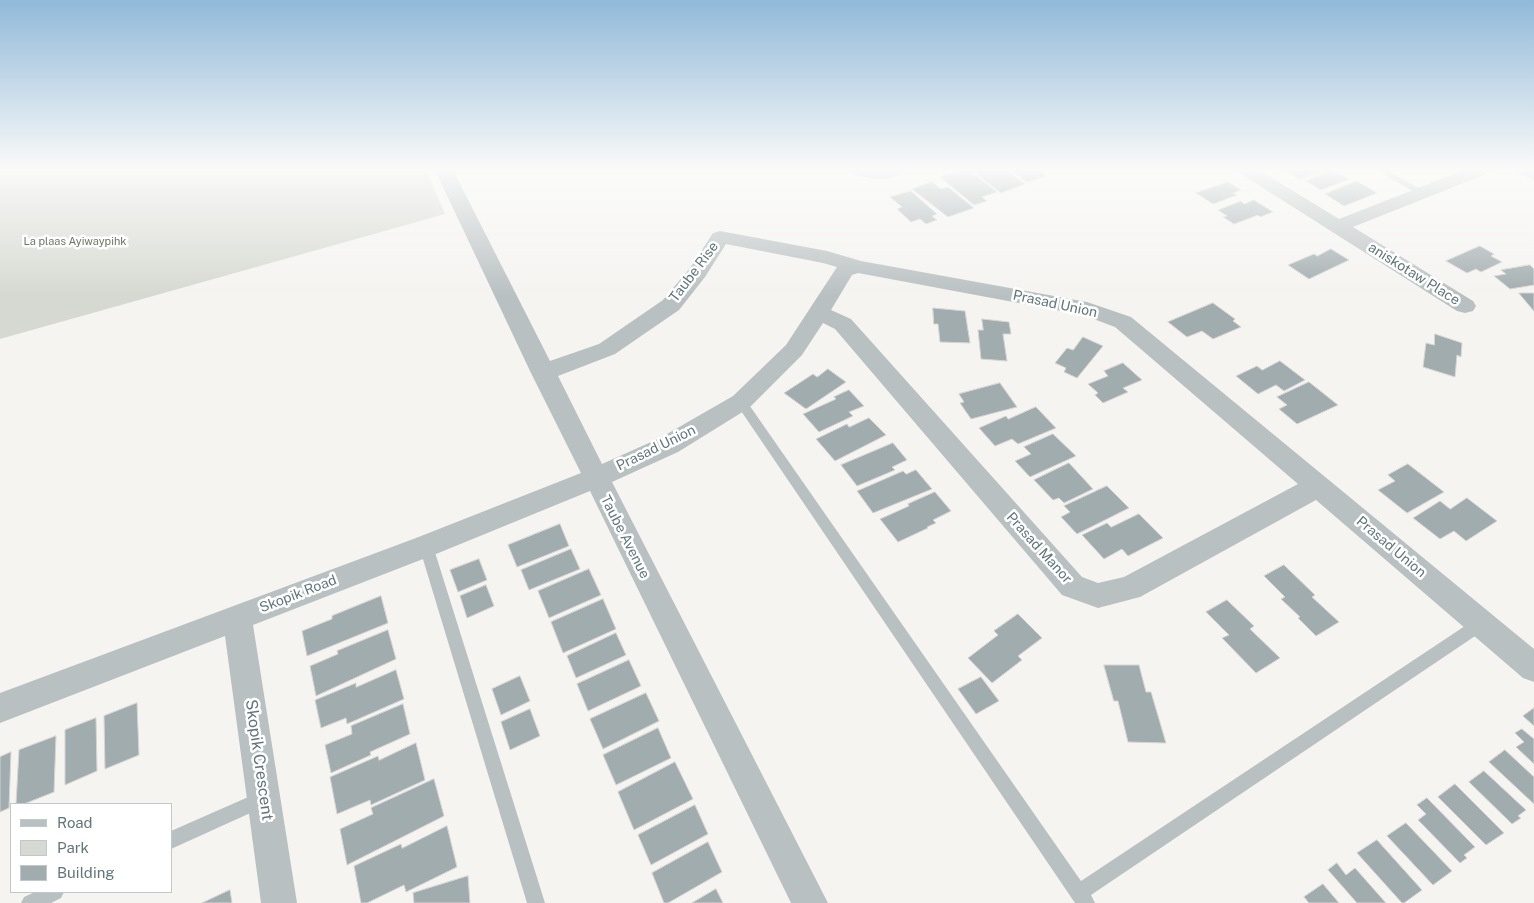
<!DOCTYPE html>
<style>
body{margin:0}
#map{position:relative;width:1534px;height:903px;overflow:hidden;background:#f5f4f1;font-family:"Public Sans",sans-serif}
canvas{display:block}
.legend{position:absolute;left:10px;top:803px;width:162px;height:90px;box-sizing:border-box;background:#fff;border:1px solid #c0c8ca;margin:0;padding:6px 9px;list-style:none;font-size:15px;color:#62767a}
.legend li{display:flex;align-items:center;gap:10px;height:25px}
.legend b{width:25px;border:1px solid #c0c8ca}
</style>
<div id="map">
<canvas width="1534" height="903"></canvas>
<ul class="legend">
<li><b style="height:6px;background:#b9c0c1"></b>Road</li>
<li><b style="height:14px;background:#d6d9d1"></b>Park</li>
<li><b style="height:14px;background:#a1acae"></b>Building</li>
</ul>
</div>
<script>
const ctx = document.querySelector('canvas').getContext('2d');
ctx.lineJoin = 'round';
function fillPath(path, color) {
  ctx.fillStyle = color;
  ctx.fill(path, 'evenodd');
}
function stroke(path, color, width, dash) {
  ctx.strokeStyle = color;
  ctx.lineWidth = width;
  ctx.lineCap = dash ? 'butt' : 'round';
  ctx.setLineDash(dash || []);
  ctx.stroke(path);
}
function drawText(font, color, halo, rows, align = 'center') {
  ctx.font = font + ' "Public Sans",sans-serif';
  ctx.lineWidth = 5;
  ctx.setLineDash([]);
  ctx.textBaseline = 'middle';
  ctx.strokeStyle = halo;
  ctx.fillStyle = color;
  for (const [text, x, y, turn = 0] of rows) {
    ctx.save();
    ctx.translate(x, y);
    ctx.rotate((+turn || 0) * Math.PI / 180);
    ctx.textAlign = isNaN(turn) ? turn : align;
    if (halo) ctx.strokeText(text, 0, 0);
    ctx.fillText(text, 0, 0);
    ctx.restore();
  }
}
fillPath(new Path2D(`
 M0,170H426L445,214L0,339Z`), '#d6d9d1');
const building = new Path2D(`
 M962,170H969L997,192L982,197L987,201L974,205L940,177Z
 M972,170H1006L1025,184L1001,193Z
 M1012,170H1038L1046,176L1027,182Z
 M1285,170H1329L1300,179Z
 M1331,171L1349,179L1321,190L1306,181Z
 M1357,181L1377,193L1344,206L1325,194Z
 M932,182L941,189L948,187L974,208L948,217L912,189Z
 M1228,182L1241,190L1233,193L1237,195L1213,204L1196,193Z
 M911,191L937,214L932,216L937,220L926,224L920,219L911,222L897,209L902,207L890,197Z
 M1254,200L1273,212L1260,217L1258,215L1234,224L1223,217L1227,216L1218,210L1241,201L1244,204Z
 M1480,246L1494,254L1491,256L1502,262L1481,272L1476,269L1467,273L1446,261Z
 M1331,249L1349,260L1309,279L1288,265L1314,254L1317,256Z
 M1530,265L1534,269V285L1510,289L1494,276L1506,274L1501,270Z
 M1519,293H1534V311Z
 M1213,303L1235,319L1233,321L1241,327L1213,339L1202,331L1187,337L1168,322Z
 M933,308L965,311L970,343L940,342L938,324H934Z
 M982,319L1009,322L1011,334H1003L1007,361L981,359L978,330H983Z
 M1435,334L1462,343L1461,357L1457,355L1455,377L1423,367L1426,343L1434,345Z
 M1083,337L1103,346L1077,378L1064,372L1066,368L1055,363L1067,348L1073,350Z
 M1280,361L1305,380L1284,391L1276,385L1258,394L1236,376L1257,366L1262,370Z
 M1123,363L1142,380L1123,388L1128,392L1103,403L1095,395L1098,393L1088,384L1108,376L1104,371Z
 M828,369L846,382L806,409L784,393L813,374L817,377Z
 M1309,382L1338,405L1297,424L1279,409L1287,405L1277,397Z
 M1000,383L1017,407L971,419L960,403L964,402L959,394Z
 M849,390L864,406L849,412L853,416L819,432L803,414L836,399L834,397Z
 M1036,407L1056,428L1018,444L1012,439L995,446L979,428L1006,416L1008,419Z
 M869,418L886,435L835,461L816,439L847,424L849,427Z
 M1053,434L1076,456L1030,477L1015,461L1031,454L1024,447Z
 M893,443L907,460L892,467L895,470L857,486L841,465Z
 M1069,463L1093,489L1064,503L1059,498L1053,500L1034,480Z
 M1408,464L1444,492L1407,513L1378,490L1395,481L1388,475Z
 M916,470L932,489L873,513L857,491L903,471L906,474Z
 M1107,486L1129,508L1077,534L1061,517L1070,512L1064,506Z
 M935,492L951,511L933,520L936,523L927,527L928,528L898,542L880,519L909,506L908,504Z
 M1467,498L1497,521L1466,541L1454,531L1440,539L1413,518L1440,501L1450,509Z
 M1139,514L1163,538L1128,556L1122,549L1104,559L1082,535L1107,523L1111,527Z
 M560,524L569,546L517,567L508,545Z
 M571,549L580,569L529,590L521,570Z
 M479,559L487,580L458,592L450,570Z
 M1284,565L1315,595L1312,597L1339,622L1316,636L1298,618L1300,617L1281,599L1285,597L1264,576Z
 M589,569L601,595L549,618L538,591Z
 M486,585L494,606L467,618L460,596Z
 M381,596L388,623L307,656L302,631L332,619V616Z
 M603,599L616,629L563,653L551,622Z
 M1227,600L1254,626L1250,629L1280,658L1256,673L1222,638L1229,635L1206,612Z
 M1018,614L1042,638L1018,656L1022,660L992,683L968,658L998,635L994,631Z
 M388,630L396,659L316,696L310,666L338,654L337,651Z
 M616,633L626,655L576,678L567,656Z
 M629,660L641,686L588,711L577,684Z
 M1104,665H1139L1146,692H1151L1166,743L1128,742L1118,701H1114Z
 M396,670L404,699L347,724L346,718L321,728L315,700L356,683V687Z
 M520,676L530,701L501,715L492,689Z
 M981,677L999,701L976,714L958,689Z
 M646,693L659,721L603,749L590,719Z
 M137,703L139,755L105,769L104,716Z
 M403,704L410,734L370,752L371,755L331,773L325,745L352,734L351,726Z
 M1534,708V726L1523,716Z
 M530,709L540,736L510,750L501,722Z
 M96,718L97,771L65,785V730Z
 M658,728L671,758L616,785L603,755Z
 M1522,729L1534,739V764L1516,747L1524,742L1515,733Z
 M56,736L54,792L24,804H16L19,750Z
 M416,743L425,780L371,805L370,800L337,814L330,777L378,756L379,760Z
 M1505,750L1534,777V804L1489,762Z
 M11,752L9,808L0,812V757Z
 M675,762L693,799L634,830L618,792Z
 M1484,771L1526,810L1518,816L1521,818L1512,824L1469,782Z
 M434,779L444,816L347,865L340,829L373,814L371,808Z
 M1455,784L1504,833L1486,845L1438,797Z
 M1427,798L1475,847L1464,855L1467,858L1460,863L1418,820L1426,814L1417,805Z
 M695,805L708,834L651,865L638,835Z
 M1406,823L1452,871L1433,885L1387,836Z
 M447,826L457,867L406,892L404,885L367,903H361L354,866L401,844L402,848Z
 M1377,840L1422,890L1404,903H1402L1357,853Z
 M708,842L722,872L668,903H664L652,873Z
 M1337,863L1346,875L1355,868L1386,903H1357L1328,870Z
 M468,876L470,903H414L413,893Z
 M1323,884L1339,903H1309L1304,897Z
 M716,889L723,903H692Z
 M230,890L232,903H202Z`);
fillPath(building, '#a1acae');
stroke(building, '#d6d5d4', 1);
fillPath(new Path2D(`
 M1377,170H1387L1427,193L1425,195H1419Z
 M741,398L745,399L1081,881L1477,618L1482,616L1487,618L1489,623L1487,628L1091,895L1095,903H1075L737,405L735,402L737,399Z
 M426,540L431,542L433,546L545,903H527L419,546L421,542Z
 M262,791L268,793L270,799L268,805L171,849V831Z
 M35,892H64L61,898L51,903H21L24,897Z`), '#b9c0c1');
fillPath(new Path2D(`
 M435,170H453L550,361L599,344L663,300L690,268L713,233L720,231L827,251L861,261L1087,302L1131,317L1534,649V682L1523,678L1316,500L1140,597L1098,608L1062,595L835,329L823,323L802,355L749,408L678,452L612,482L828,903H791L590,491L436,554L253,625L297,903H261L225,636L0,723V693L416,538L581,473L530,371ZM726,244L823,263L837,267L786,345L733,396L660,438L602,464L558,376L615,354L679,310L705,277ZM858,273L1083,315L1115,327L1298,484L1124,577L1098,583L1082,577L851,319L831,310L852,275Z
 M850,170H903C893,184 866,178 853,174Z
 M1238,170H1259L1339,219L1464,170H1489L1486,174L1353,227L1473,301L1476,306L1473,311L1465,313L1457,311L1241,174Z`), '#b9c0c1');
fillPath(new Path2D(`
 M1516,170H1534V180L1519,174Z`), '#b9c0c1');
const sky = ctx.createLinearGradient(0, 0, 0, 296);
sky.addColorStop(0, '#91b9d9');
sky.addColorStop(0.57, '#fafaf9');
sky.addColorStop(1, '#fafaf900');
ctx.fillStyle = sky;
ctx.fillRect(0, 0, 1534, 296);
drawText('11px', '#6d7864', '#fff', [
 ["La plaas Ayiwaypihk",75,242]
]);
drawText('14px', '#62767a', '#fff', [
 ["Taube Rise",694,272,-53],
 ["aniskotaw Place",1414,274,32],
 ["Prasad Union",1055,304,12],
 ["Prasad Union",656,448,-26],
 ["Taube Avenue",625,537,63],
 ["Prasad Union",1391,547,40],
 ["Prasad Manor",1039,548,48],
 ["Skopik Road",298,594,-21]
]);
drawText('16px', '#62767a', '#fff', [
 ["Skopik Crescent",259,760,82]
]);
</script>
